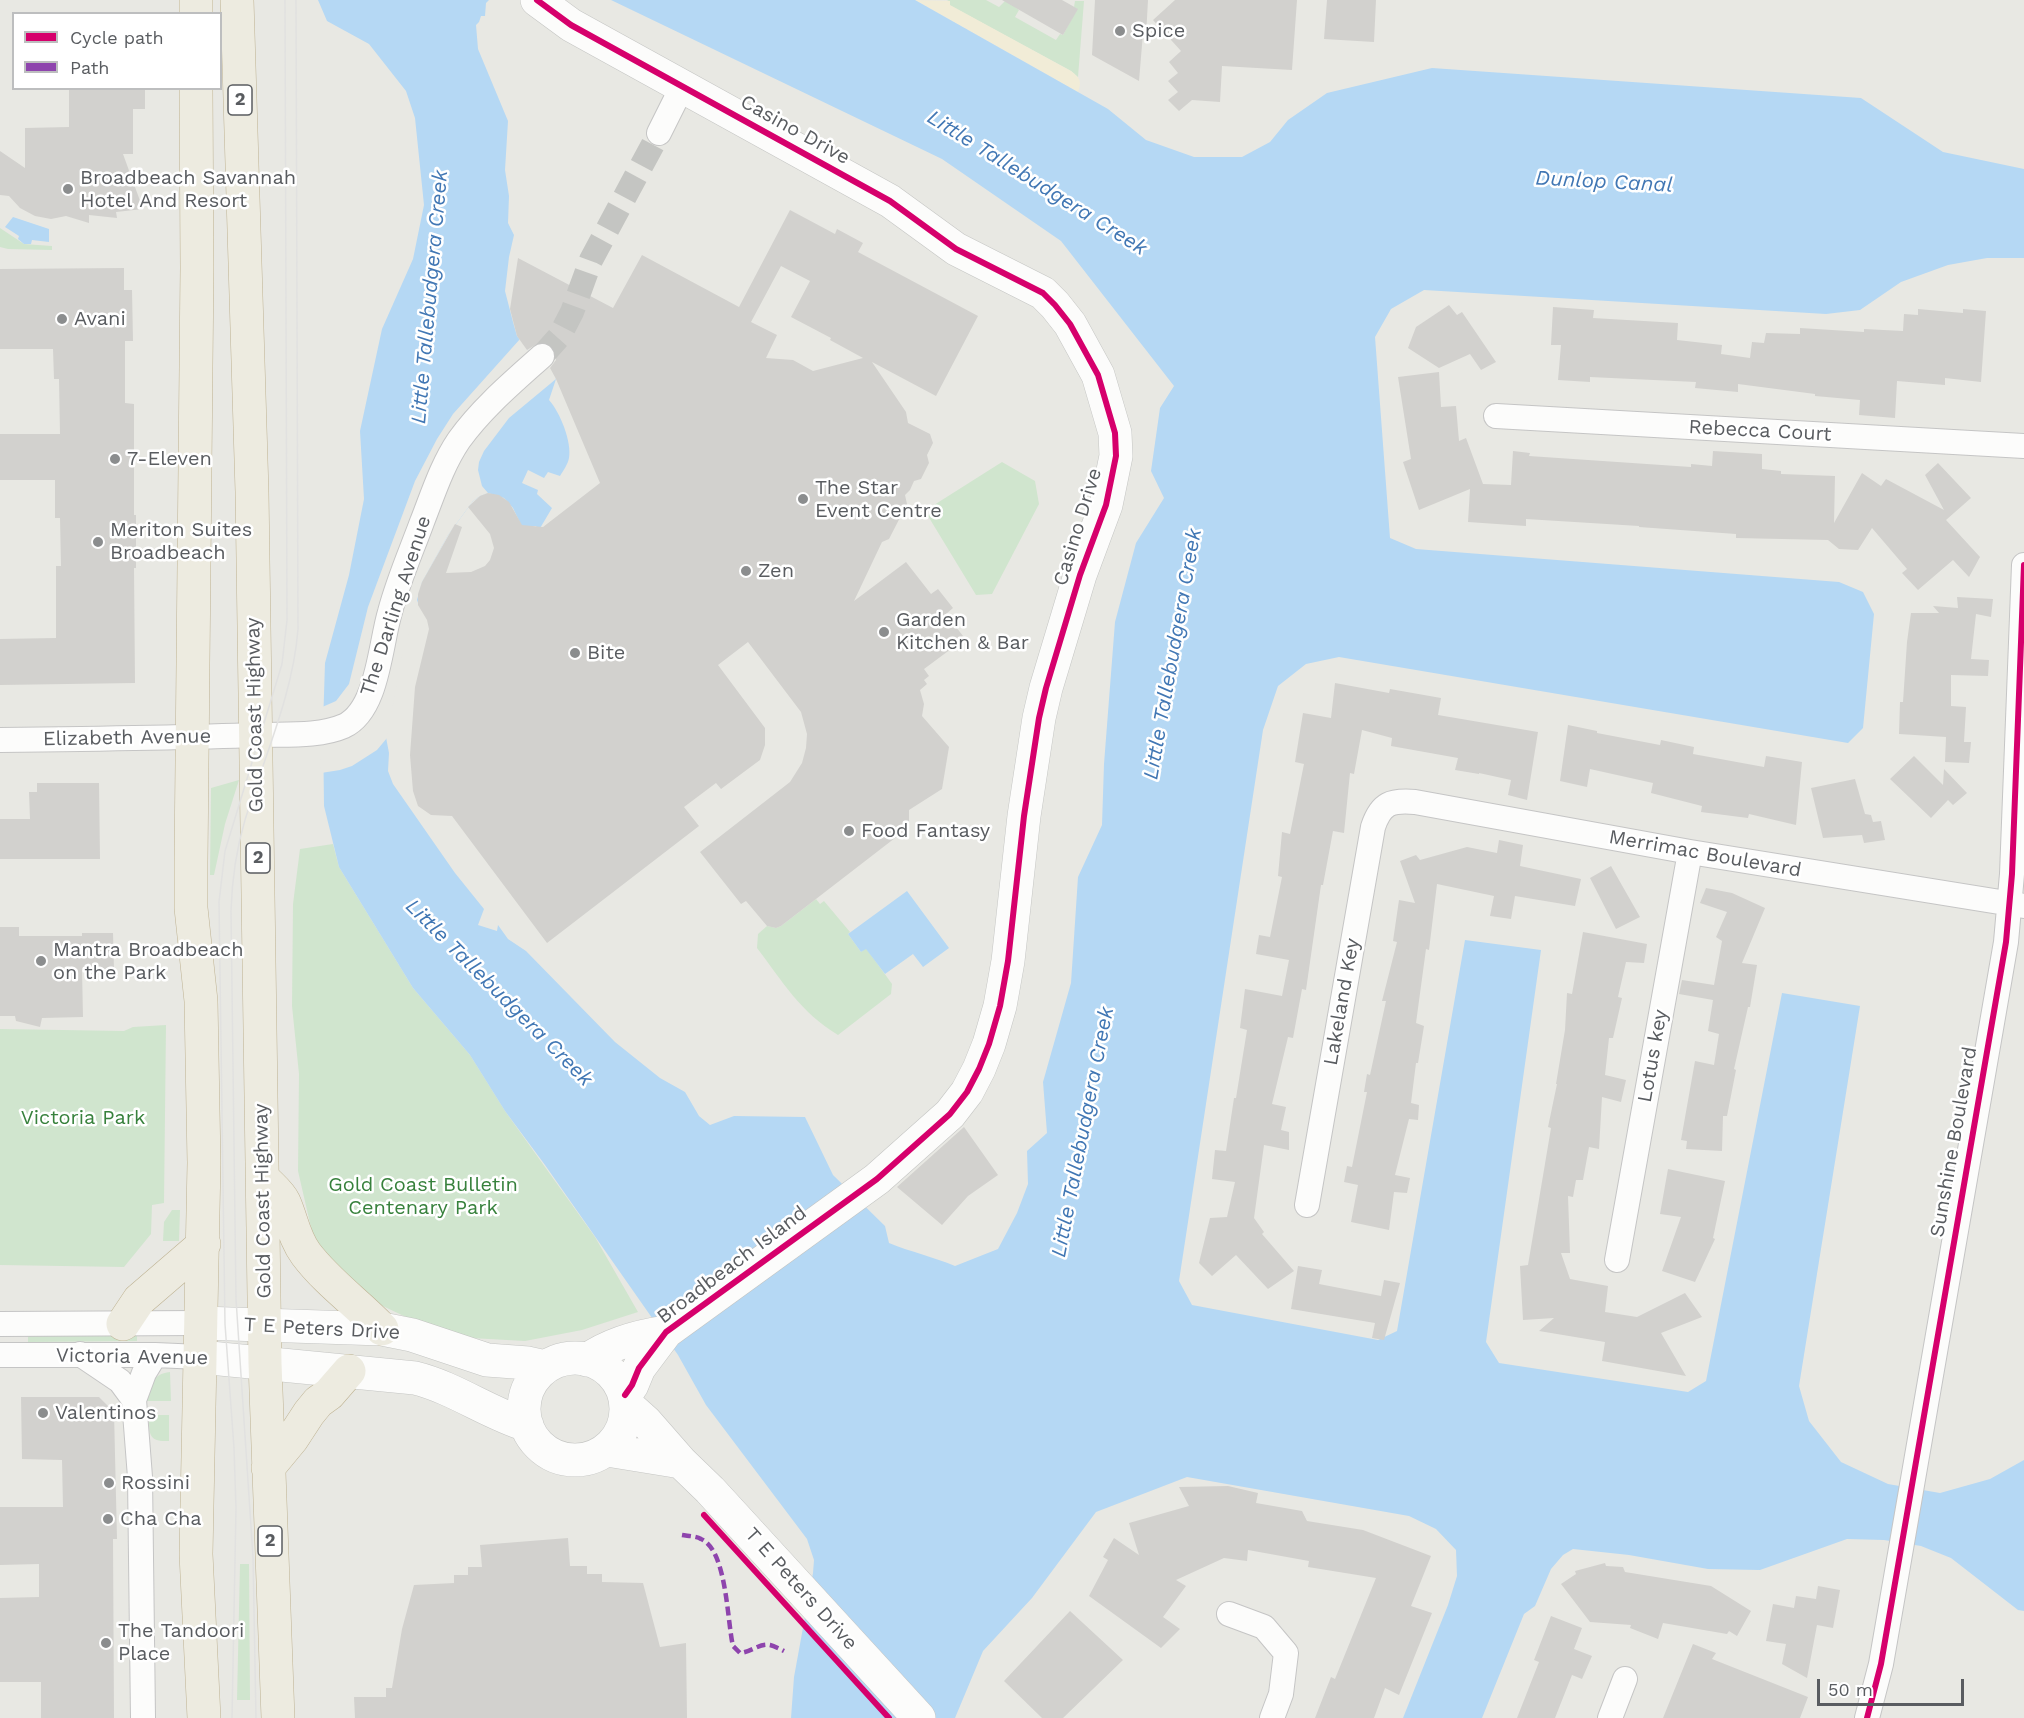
<!DOCTYPE html>
<style>
body{margin:0}
#map{position:relative;width:2024px;height:1718px;overflow:hidden;background:#e8e8e3;font-family:"Work Sans",sans-serif}
canvas{display:block}
.legend{position:absolute;left:12px;top:12px;width:210px;height:78px;box-sizing:border-box;background:#fff;border:2px solid #bdbebf;margin:0;padding:8px 10px;list-style:none;font-size:18px;color:#595c60}
.legend li{display:flex;align-items:center;gap:12px;height:30px}
.legend b{width:30px;border:2px solid #bdbebf}
.scale{position:absolute;left:1817px;top:1679px;width:147px;height:27px;box-sizing:border-box;border:3px solid #595c60;border-top:0;padding-left:8px;font-size:18px;line-height:21px;white-space:nowrap;color:#595c60;-webkit-text-stroke:4px #fff;paint-order:stroke}
</style>
<div id="map">
<canvas width="2024" height="1718"></canvas>
<ul class="legend">
<li><b style="height:8px;background:#d6006c"></b>Cycle path</li>
<li><b style="height:8px;background:#8e44ad"></b>Path</li>
</ul>
<div class="scale">50 m</div>
</div>
<script>
const ctx = document.querySelector('canvas').getContext('2d');
ctx.lineJoin = 'round';
function fillPath(path, color) {
  ctx.fillStyle = color;
  ctx.fill(path, 'evenodd');
}
function stroke(path, color, width, dash) {
  ctx.strokeStyle = color;
  ctx.lineWidth = width;
  ctx.lineCap = dash ? 'butt' : 'round';
  ctx.setLineDash(dash || []);
  ctx.stroke(path);
}
function drawText(font, color, halo, rows, align = 'center') {
  ctx.font = font + ' "Work Sans",sans-serif';
  ctx.lineWidth = 5;
  ctx.setLineDash([]);
  ctx.textBaseline = 'middle';
  ctx.strokeStyle = halo;
  ctx.fillStyle = color;
  for (const [text, x, y, turn = 0] of rows) {
    ctx.save();
    ctx.translate(x, y);
    ctx.rotate((+turn || 0) * Math.PI / 180);
    ctx.textAlign = isNaN(turn) ? turn : align;
    if (halo) ctx.strokeText(text, 0, 0);
    ctx.fillText(text, 0, 0);
    ctx.restore();
  }
}
fillPath(new Path2D(`
 M947,0H986L999,7L1006,0L1019,10L1015,17L1056,40L1060,34L1063,35L1077,9L1074,7L1075,1H1084L1078,77L1071,71L949,5L950,2Z
 M0,228L24,244L52,246V250L8,249L0,247Z
 M1002,462L1035,481L1039,504L992,594L976,595L928,516L934,505Z
 M239,780L225,824L214,875H210L211,788Z
 M333,844L339,867L413,988L470,1055L505,1111L595,1237L638,1312L582,1330L525,1341L471,1338L406,1317L351,1291L318,1258L298,1171L299,1074L292,1006L293,904L300,849Z
 M816,899L820,904L824,901L850,932L848,934L861,952L866,948L892,984L891,994L838,1035C800,1012 783,982 757,948L758,934L767,926L776,928L781,926Z
 M166,1025L164,1203L152,1205L151,1234L124,1267L0,1265V1029L124,1031L133,1027Z
 M172,1210H180L179,1241H163L164,1222Z
 M137,1333V1341L28,1342V1335Z
 M170,1372L171,1401H146C150,1385 152,1374 170,1372Z
 M149,1415H169V1441C148,1442 149,1434 149,1415Z
 M240,1564H249L250,1700H237Z`), '#d0e5ce');
fillPath(new Path2D(`
 M915,0L950,1V5L1071,71C1080,78 1082,81 1078,92Z`), '#f1ecd7');
fillPath(new Path2D(`
 M318,0H489L486,3L485,16H481L479,22L476,25L478,49L508,121L505,170L509,196L508,223L514,235L509,257L505,291L513,322L517,336L531,354L556,379L549,400C560,412 572,442 569,458C568,464 563,471 560,476L548,472L544,478L528,470L522,483L538,490L537,494L552,508L539,530L536,526H533L528,530L523,529L513,508L504,498L488,493L480,496L473,501L448,535L422,582L418,594V605L403,641L385,732L389,753L388,771L393,784L455,873L484,909L478,925L497,931L498,925L508,939L526,951L615,1042L660,1078L685,1092L699,1116L710,1125L734,1116L805,1117L833,1175L885,1226L889,1243C911,1252 934,1257 955,1266L998,1249L1017,1213L1028,1184L1027,1151L1047,1133L1043,1082L1071,983L1078,877L1102,825L1104,764L1115,622L1136,543L1164,498L1151,471L1160,408L1174,386L1061,241L942,159L611,0H915L1108,109L1146,140L1194,157H1242L1270,142L1288,120L1327,93L1432,68L1861,98L1943,152L2024,169V258H1987L1948,265L1901,282L1860,310L1826,314L1424,290L1391,309L1375,337L1390,538L1416,549L1839,582L1863,592L1874,614L1863,728L1848,743L1339,657L1306,664L1278,686L1263,730L1179,1281L1192,1305L1378,1340L1397,1331L1465,940L1541,950L1486,1342L1499,1363L1688,1392L1706,1381L1782,993L1860,1006L1799,1386L1809,1421L1841,1462L1888,1484L1940,1493L1990,1479L2024,1460V1611L2018,1610L1951,1558L1921,1546L1884,1540L1847,1539L1760,1570L1708,1569L1629,1555L1573,1549L1563,1555L1551,1569L1535,1606L1524,1614L1482,1718H1403L1448,1605L1457,1576L1456,1550L1436,1529L1409,1516L1187,1477L1096,1512L1032,1598L983,1651L955,1718H791L794,1677L813,1573L814,1560L807,1539L706,1405L678,1355L545,1165L505,1111L470,1055L413,988L339,867L324,806L323,726L325,663L349,575L364,499L360,431L382,329L413,259L424,205L415,118L406,91L369,44L327,21Z
 M13,217L49,229V242L32,240L31,244H24L18,239L19,236L5,227Z
 M907,891L949,948L923,967L913,954L885,974L866,949L861,952L848,934Z`), '#b5d8f4');
fillPath(new Path2D(`
 M520,339L531,354L539,352L556,379L509,418L484,451L479,462L478,470L482,486L488,493L480,496L473,501L448,535L422,582L417,600L420,608L414,618L400,664L387,738L377,750L352,766L340,770L321,773L320,708L336,701L349,684L368,607L415,481L437,439L453,414Z`), '#e8e8e3');
fillPath(new Path2D(`
 M1002,0H1062L1078,9L1063,35Z
 M1095,0H1148L1146,36L1143,33L1139,81L1092,55Z
 M1175,0H1297L1292,70L1222,66L1220,102L1192,100L1179,111L1168,100L1178,92L1168,81L1178,73L1169,62L1181,51L1153,20Z
 M1327,0H1376L1374,42L1324,39Z
 M69,88H145V109H133V154H123L143,209L116,212L117,218L89,215V223L66,216L51,219L35,216L20,208L9,196L0,195V151L25,168V128L69,127Z
 M790,210L835,234L837,229L863,243L858,252L978,316L936,396L872,362L906,412L908,423L930,434L933,443L927,455L929,463L921,479L914,481L910,490L905,495L907,504L889,539L882,542L854,601L906,562L931,594L938,589L953,608L946,614L963,636L949,647L951,649L924,669L929,676L924,680L927,684L920,690L924,704L922,716L949,747L942,789L909,810V824L902,835L895,838L781,926L776,928L767,926L746,901L741,904L700,852L790,782L802,763L806,748L807,734L801,712L748,642L718,665L765,728V745L760,760L721,789L716,783L684,807L699,826L547,943L452,816L431,815L418,806L413,791L410,755L415,687L429,629L427,620L418,605V594L422,582L455,524L462,527L446,573L471,572L485,566L490,560L494,548L490,534L468,507L480,496L488,493L499,495L509,502L522,525L543,527L600,483L556,379L550,368L556,360V353L553,347L547,343L540,342L527,350L517,336L510,309L518,258L613,308L642,255L739,307ZM781,266L810,281L791,317L831,338L830,340L863,358L813,371L793,360L766,358L777,335L751,322Z
 M124,268V290H132L133,341H125V403L134,404V515H136V568H134L135,683L0,685V639L56,638V566H61L60,518H55V480H0V434H60L59,379H54L53,349H0V269Z
 M1449,305L1457,315L1462,312L1496,362L1481,370L1470,354L1439,368L1408,348L1416,327Z
 M1553,307L1594,310L1593,318L1678,323L1677,340L1722,345L1721,354L1750,358L1752,342L1764,343L1766,333L1800,334V328L1864,332V329L1903,331L1904,314L1918,315V309L1963,313V309L1986,311L1981,382L1945,378V385L1897,381L1895,418L1859,415L1860,400L1815,396V394L1738,384V392L1695,388L1696,382L1590,377V382L1558,380L1561,345H1551Z
 M1439,372L1441,407L1456,406L1459,441L1466,438L1483,484L1511,485L1513,451L1530,453L1529,456L1691,467V464L1712,466L1713,451L1762,454V469L1781,471V474L1835,476L1834,523L1862,473L1881,486L1886,479L1944,510L1925,475L1938,463L1971,498L1946,520L1980,557L1969,577L1953,560L1918,590L1902,573L1907,569L1872,528L1858,550L1839,549L1828,540L1736,538V534L1639,527V526L1526,519V526L1468,522L1470,489L1419,510L1403,462L1411,459L1398,377Z
 M1957,597L1993,599L1991,617L1976,614L1971,659L1989,660L1988,676L1951,675V706L1966,707L1964,742H1971L1969,763L1945,762L1946,737L1899,734L1900,702H1903L1907,642L1911,613H1939L1933,606L1958,608Z
 M1335,683L1389,693L1390,689L1441,698L1438,715L1538,732L1527,800L1508,795L1511,780L1479,773V774L1455,770L1458,758L1391,746L1392,738L1362,730L1354,774L1350,773L1344,833L1333,831L1323,885H1321L1306,990L1302,989L1293,1038L1288,1037L1272,1104L1286,1107L1281,1130L1289,1132V1150L1264,1145L1254,1218L1264,1232L1262,1234L1294,1271L1268,1289L1236,1255L1212,1276L1199,1263L1210,1218L1227,1217L1235,1182L1212,1179L1215,1150L1226,1151L1234,1098H1236L1247,1030L1240,1028L1245,989L1282,996L1289,960L1256,954L1259,935L1270,937L1282,877L1278,876L1282,832L1290,834L1304,764L1295,762L1303,713L1331,718Z
 M1568,725L1597,731V733L1660,745L1661,740L1694,747L1693,754L1764,767L1766,756L1802,762L1796,825L1749,814L1748,818L1701,812L1702,806L1651,793L1653,783L1590,769L1587,787L1560,781Z
 M1914,756L1943,785L1944,769L1967,793L1953,805L1948,800L1931,818L1890,779Z
 M1855,779L1865,814L1871,815L1873,822L1881,821L1885,840L1864,843L1862,835L1823,838L1811,788Z
 M37,783H99L100,859H0V819H30L29,792H37Z
 M1499,840L1523,845L1520,866L1581,879L1575,906L1515,896L1511,919L1490,916L1494,896L1437,884L1429,950L1426,949L1416,1023L1424,1026L1418,1063H1416L1411,1103L1419,1105L1418,1120L1409,1119L1395,1175L1410,1178L1407,1193L1394,1192L1389,1230L1351,1222L1358,1185L1344,1182L1347,1166L1352,1167L1367,1092H1364L1367,1074L1370,1075L1386,1001H1382L1397,942L1393,941L1399,900L1415,903L1400,861L1416,855L1420,860L1467,847L1497,853Z
 M1611,866L1640,917L1616,929L1590,878Z
 M1706,888L1732,893L1765,908L1742,963L1757,965L1750,1007H1748L1734,1069L1736,1070L1727,1116H1723L1722,1151L1686,1149L1687,1141L1681,1140L1695,1061L1714,1065L1719,1034L1708,1031L1713,1000L1679,994L1682,980L1714,985L1722,941L1716,937L1727,912L1700,903Z
 M0,927H19V936H82V933H113L114,970H82L83,1017L42,1018L40,1027L16,1021L15,1016H0Z
 M1583,932L1647,944L1644,963L1626,962L1618,997L1622,998L1613,1038H1609L1605,1075L1626,1080L1621,1102L1602,1097L1599,1149L1589,1147L1583,1180H1576L1573,1197L1568,1196L1570,1253H1561L1570,1279L1608,1286L1605,1312L1637,1317L1685,1293L1702,1317L1661,1333L1686,1376L1602,1361L1605,1342L1539,1331L1554,1318L1523,1320L1520,1266L1528,1265L1551,1128L1548,1127L1557,1084H1556L1565,1030L1567,993L1572,994Z
 M964,1127L998,1175L968,1196L942,1225L897,1187Z
 M1668,1169L1725,1181L1713,1238L1715,1239L1695,1282L1662,1271L1681,1217L1660,1214Z
 M1298,1266L1322,1270L1319,1284L1381,1296L1384,1280L1400,1283L1384,1340L1372,1338L1375,1323L1291,1309Z
 M21,1397H99L114,1412L117,1539H113L114,1718H41V1682H0V1598L39,1597V1564L0,1565V1507H63L62,1460L22,1459Z
 M1228,1486L1258,1493L1256,1503L1302,1511L1307,1521L1363,1530L1431,1556L1411,1606L1432,1613L1399,1695L1385,1688L1374,1718H1315L1331,1677L1335,1679L1376,1578L1308,1567L1309,1561L1248,1550L1247,1561L1224,1558L1176,1580L1186,1586L1163,1617L1180,1629L1161,1648L1089,1596L1108,1560L1103,1557L1114,1538L1139,1555L1129,1523L1189,1506L1179,1487Z
 M568,1538L570,1566H587V1574H602V1582L643,1583L660,1647L686,1643L687,1718H355L354,1697H386V1688H392L402,1629L414,1585L454,1583V1575H468V1567H482L480,1545Z
 M1605,1563L1606,1566L1623,1567L1625,1572L1711,1586L1751,1611L1737,1636L1729,1631L1727,1634L1663,1623L1658,1639L1630,1628L1631,1625L1590,1622L1561,1584L1576,1574L1575,1571Z
 M1818,1586L1840,1590L1833,1628L1817,1625L1807,1678L1782,1664L1786,1644L1766,1641L1773,1604L1794,1608L1796,1596L1816,1599Z
 M1070,1611L1123,1660L1063,1718H1042L1004,1681Z
 M1551,1616L1582,1628L1574,1649L1592,1656L1582,1679L1572,1675L1555,1718H1517L1539,1662L1534,1660Z
 M1693,1644L1716,1653L1712,1659L1808,1697L1800,1718H1663Z`), '#d2d1ce');
stroke(new Path2D(`
 M542,356L559,337L572,312L591,260L659,133`), '#c4c5c2', 24, [24, 12]);
const street = new Path2D(`
 M659,133L682,87
 M1496,416L2024,446
 M0,740C86,739 172,738 258,735C285,734 319,737 344,726C378,710 380,645 390,612C398,581 411,552 422,522C433,494 442,465 459,440C482,408 513,382 542,356
 M1307,1205L1373,827C1381,803 1391,800 1415,802L1690,852L2024,906
 M1617,1260L1690,852
 M0,1324L201,1323
 M80,1354L120,1381L134,1400
 M0,1355H155L200,1357
 M1229,1614L1264,1627L1286,1653L1281,1694L1272,1718
 M143,1718L140,1477L134,1400L144,1373L155,1355
 M1610,1718L1625,1679
 M1867,1718L1881,1664L2006,942L2012,874L2024,565`);
const secondary = new Path2D(`
 M537,0L571,25L890,201L956,249L1043,293L1055,305L1070,324L1098,375L1115,433L1116,456L1106,505L1080,575L1046,688L1039,718L1024,816L1008,961L1000,1006L989,1044L979,1069L967,1092L950,1114L877,1179L666,1332L639,1368L632,1385L625,1395
 M201,1323L382,1329L412,1335L487,1360L528,1363L546,1367
 M200,1357L415,1378C455,1388 488,1413 527,1425
 M524 1409a51 51 0 1 1 102 0a51 51 0 1 1-102 0Z
 M587,1360C611,1343 638,1336 666,1332
 M627,1405L646,1422L681,1462L710,1490L919,1718
 M607,1450L681,1462`);
const highway = new Path2D(`
 M196,0V14
 M237,0L252,492L265,1363L278,1718
 M196,88L197,268L191,861V908L201,1001L204,1163L196,1554L204,1718
 M263,1178C269,1185 280,1193 284,1202C292,1220 294,1238 306,1254C328,1283 357,1303 382,1329
 M123,1324L139,1300L204,1244
 M268,1468L292,1439L309,1413L318,1402L329,1394L349,1371`);
stroke(street, '#c5c5c5', 26);
stroke(secondary, '#c4c5c3', 34);
stroke(highway, '#beb292', 34);
stroke(street, '#fcfcfb', 24);
stroke(secondary, '#fcfcfb', 33);
stroke(highway, '#edebe0', 33);
stroke(new Path2D(`
 M232,1718L236,1508L234,1448L225,1324L219,902L225,851L282,664L287,620L285,0
 M256,1718L253,1557L236,1299L231,911C232,880 236,850 245,820C264,757 293,695 298,629L296,0`), '#e1e1e0', 1.5);
stroke(new Path2D(`
 M682,1535C688,1536 696,1536 701,1539C727,1550 727,1621 733,1646L740,1653C751,1652 760,1643 770,1645C774,1646 780,1649 784,1651`), '#8e44ad', 4.5, [9, 4.5]);
stroke(new Path2D(`
 M537,0L571,25L890,201L956,249L1043,293L1055,305L1070,324L1098,375L1115,433L1116,456L1106,505L1080,575L1046,688L1039,718L1024,816L1008,961L1000,1006L989,1044L979,1069L967,1092L950,1114L877,1179L666,1332L639,1368L632,1385L625,1395
 M704,1515L889,1718
 M1867,1718L1881,1664L2006,942L2012,874L2024,565`), '#d6006c', 6);
for (const [x, y, r, color] of [
 [1120,31,6,"#8b8d8e"],
 [68,189,6,"#8b8d8e"],
 [62,319,6,"#8b8d8e"],
 [115,459,6,"#8b8d8e"],
 [803,499,6,"#8b8d8e"],
 [98,542,6,"#8b8d8e"],
 [746,571,6,"#8b8d8e"],
 [884,632,6,"#8b8d8e"],
 [575,653,6,"#8b8d8e"],
 [849,831,6,"#8b8d8e"],
 [41,961,6,"#8b8d8e"],
 [43,1413,6,"#8b8d8e"],
 [109,1483,6,"#8b8d8e"],
 [108,1519,6,"#8b8d8e"],
 [106,1643,6,"#8b8d8e"]
]) {
  const dot = new Path2D();
  dot.arc(x, y, r, 0, 2 * Math.PI);
  ctx.fillStyle = color;
  ctx.fill(dot);
  stroke(dot, '#fff', 2);
}
for (const [x, y, w] of [
 [240,100,24],
 [258,858,24],
 [270,1541,24]
]) {
  const box = new Path2D();
  box.roundRect(x - w / 2, y - 15, w, 30, 4.5);
  ctx.fillStyle = '#fff';
  ctx.fill(box);
  stroke(box, '#595c60', 1.5);
}
drawText('bold 18px', '#595c60', null, [
 ["2",240,100],
 ["2",258,858],
 ["2",270,1541]
]);
drawText('20px', '#595c60', '#fff', [
 ["Spice",1132,31],
 ["Broadbeach Savannah",80,178],
 ["Hotel And Resort",80,201],
 ["Avani",74,319],
 ["7-Eleven",127,459],
 ["The Star",815,488],
 ["Event Centre",815,511],
 ["Meriton Suites",110,530],
 ["Broadbeach",110,553],
 ["Zen",758,571],
 ["Garden",896,620],
 ["Kitchen & Bar",896,643],
 ["Bite",587,653],
 ["Food Fantasy",861,831],
 ["Mantra Broadbeach",53,950],
 ["on the Park",53,973],
 ["Valentinos",55,1413],
 ["Rossini",121,1483],
 ["Cha Cha",120,1519],
 ["The Tandoori",118,1631],
 ["Place",118,1654]
], 'left');
drawText('20px', '#595c60', '#fff', [
 ["Casino Drive",795,130,29],
 ["Rebecca Court",1760,431,3],
 ["Casino Drive",1078,527,-73],
 ["The Darling Avenue",396,606,-72],
 ["Gold Coast Highway",255,715,-91],
 ["Elizabeth Avenue",127,738,-1],
 ["Merrimac Boulevard",1705,854,10],
 ["Lakeland Key",1342,1002,-80],
 ["Lotus key",1653,1056,-80],
 ["Sunshine Boulevard",1954,1142,-80],
 ["Gold Coast Highway",263,1201,-91],
 ["Broadbeach Island",732,1265,-37],
 ["T E Peters Drive",322,1329,3],
 ["Victoria Avenue",132,1357,1],
 ["T E Peters Drive",801,1589,48]
]);
drawText('20px', '#37813c', '#fff', [
 ["Victoria Park",83,1118],
 ["Gold Coast Bulletin",423,1185],
 ["Centenary Park",423,1208]
]);
drawText('italic 21px', '#4177b4', '#fff', [
 ["Dunlop Canal",1604,182,3],
 ["Little Tallebudgera Creek",1037,183,32],
 ["Little Tallebudgera Creek",430,297,-85],
 ["Little Tallebudgera Creek",1173,654,-80],
 ["Little Tallebudgera Creek",499,993,45],
 ["Little Tallebudgera Creek",1083,1132,-79]
]);
</script>
